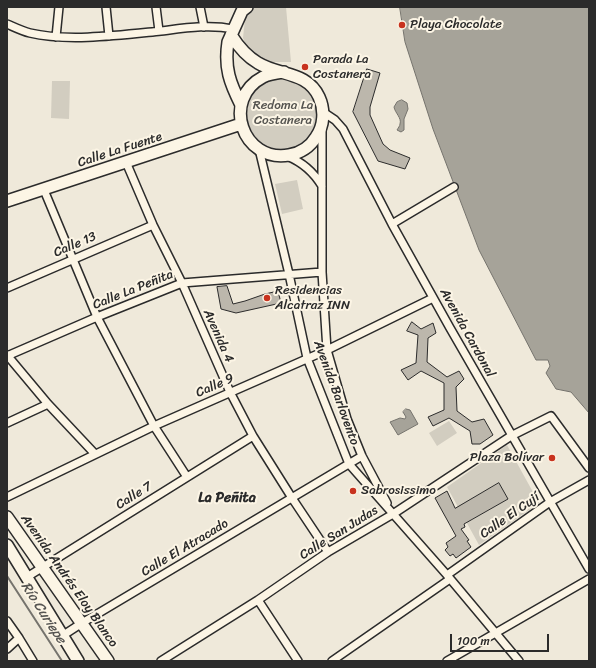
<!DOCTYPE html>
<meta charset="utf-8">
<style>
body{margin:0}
#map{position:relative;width:596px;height:668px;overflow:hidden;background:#efe9da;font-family:Sriracha,sans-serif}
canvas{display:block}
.frame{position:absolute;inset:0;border:8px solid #2b2b2b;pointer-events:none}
.scale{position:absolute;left:450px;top:634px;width:99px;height:18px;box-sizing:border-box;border:2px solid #2b2b2b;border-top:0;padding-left:5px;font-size:12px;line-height:14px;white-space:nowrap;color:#2b2b2b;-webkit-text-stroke:3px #fcf5e5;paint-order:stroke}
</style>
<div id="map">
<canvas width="596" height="668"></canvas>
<div class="frame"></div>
<div class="scale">100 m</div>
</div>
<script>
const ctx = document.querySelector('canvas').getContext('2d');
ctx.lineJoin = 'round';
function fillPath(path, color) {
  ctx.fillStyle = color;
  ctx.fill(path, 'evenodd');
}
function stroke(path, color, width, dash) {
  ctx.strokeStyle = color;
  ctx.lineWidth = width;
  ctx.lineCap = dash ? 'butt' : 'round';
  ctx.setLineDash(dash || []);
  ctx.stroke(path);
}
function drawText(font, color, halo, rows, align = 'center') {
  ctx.font = font + ' Sriracha,sans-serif';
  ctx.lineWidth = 4;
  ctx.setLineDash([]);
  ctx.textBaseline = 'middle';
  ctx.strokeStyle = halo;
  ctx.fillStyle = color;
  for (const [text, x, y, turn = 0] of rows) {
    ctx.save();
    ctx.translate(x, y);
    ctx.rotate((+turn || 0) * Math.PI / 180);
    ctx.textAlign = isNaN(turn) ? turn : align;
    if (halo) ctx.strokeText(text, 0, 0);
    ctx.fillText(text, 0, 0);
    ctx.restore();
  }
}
fillPath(new Path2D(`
 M254,7H286L291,62H269L249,53L243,38L245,19Z
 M247 114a36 36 0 1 1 72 0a36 36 0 1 1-72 0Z
 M52,81H70L69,119L51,118Z
 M297,180L303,209L282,214L275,184Z
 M449,421L457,433L437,446L429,433Z
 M507,445L539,503L479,545L447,487ZM499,483L508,499L471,520L463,504Z`), '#d2cdc0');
const water = new Path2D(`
 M400,7H589V413L571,392L556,389L546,373L550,366L548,360H536L479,250L433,129L405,42Z
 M402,100L407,103L408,109L404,119V130L401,132L397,130C398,128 400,126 400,124C402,118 395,113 394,107L397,102Z
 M406,409L410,410L418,424L398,435L390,422L400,418L405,419L406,417L403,412Z`);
fillPath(water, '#a6a399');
stroke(water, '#75736d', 1);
stroke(new Path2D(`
 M7,576L62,661`), '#75736d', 2);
const building = new Path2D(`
 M367,69L380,73L370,107V115L383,144L390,150L410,158L405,169L378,161L353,112Z
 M227,286L233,304L245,301L265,294L278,291L281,303L236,313L221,309L217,287Z
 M412,322L421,329L433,323L436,333L428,338L427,362L447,377L459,371L464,379L456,387L457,411L472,422L484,419L493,435L480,444H472L470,431L449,418L433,426L428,417L444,410V383L421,371L408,380L401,370L416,363L418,335L407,331Z
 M499,483L508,499L464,524L465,527L461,529L469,540L467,541L471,547L456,558L453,554L450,556L445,550L448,547L446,543L456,536L435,498L447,491L455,508Z`);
fillPath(building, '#bcb7ac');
stroke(building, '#2b2b2b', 1);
const minor = new Path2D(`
 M106,7L109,36
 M156,7L159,31
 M200,7L204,27
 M7,24C14,27 22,31 30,33C68,42 121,35 161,31C185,28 210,24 233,29
 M56,37L59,7
 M323,112L335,120L343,129L392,224L450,328L589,569
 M322,127V272L327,350L347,419L362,456L387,503
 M259,149L289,274L307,358L349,464L447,575L519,661
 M287,156C302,162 313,171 322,186
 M126,162L153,225L182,283L230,392L253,436L292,498L328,552
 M44,190L97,317L154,426L187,477
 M392,224L454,187
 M7,288L153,225
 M7,355L48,404L95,454
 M7,356L97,317L182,283L322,272
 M7,423L48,404
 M7,497L154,426L327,350L433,298
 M447,575L550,502L589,480
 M27,577L253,436
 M258,600L298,661
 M7,621L19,638L33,661
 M62,636L82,623L362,456
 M7,649L19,638
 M161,661L258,600L328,552L393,514L511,436L551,416L589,468
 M332,661L450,579
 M447,661L589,579`);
const secondary = new Path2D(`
 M231,35C238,46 246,56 258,63C279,76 307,71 319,97C325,110 324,126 316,137C310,147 300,153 289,155C242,163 221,99 263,77C269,74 277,73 284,72
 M241,105C230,83 224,68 228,42L242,11L247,7
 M7,201L241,124
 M7,517L108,661
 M7,545L78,661`);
stroke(minor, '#2b2b2b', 10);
stroke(secondary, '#2b2b2b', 14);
stroke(minor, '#fcf5e5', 7);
stroke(secondary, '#fcf5e5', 11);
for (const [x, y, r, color] of [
 [402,25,4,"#c8321e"],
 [305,67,4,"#c8321e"],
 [267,298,4,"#c8321e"],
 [552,458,4,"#c8321e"],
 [353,491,4,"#c8321e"]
]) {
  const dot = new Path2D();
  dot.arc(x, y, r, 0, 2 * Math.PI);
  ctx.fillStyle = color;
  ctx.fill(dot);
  stroke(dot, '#fcf5e5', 1.5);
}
drawText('13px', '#2b2b2b', '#fcf5e5', [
 ["Playa Chocolate",410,25],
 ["Parada La",313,60],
 ["Costanera",313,75],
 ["Residencias",275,291],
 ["Alcatraz INN",275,306],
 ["Plaza Bolívar",544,458,"right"],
 ["Sabrosissimo",361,491]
], 'left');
drawText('13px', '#555450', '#fcf5e5', [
 ["Redoma La",283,106],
 ["Costanera",283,121]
]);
drawText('13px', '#2b2b2b', '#fcf5e5', [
 ["Calle La Fuente",120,150,-18],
 ["Calle 13",75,245,-23],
 ["Calle La Peñita",133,290,-22],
 ["Avenida Cardonal",467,333,61],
 ["Avenida 4",218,336,66],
 ["Calle 9",215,386,-24],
 ["Avenida Barlovento",336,393,70],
 ["Calle 7",134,496,-32],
 ["Calle El Cují",510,516,-35],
 ["Calle San Judas",339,533,-32],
 ["Calle El Atracado",185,548,-31],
 ["Avenida Andrés Eloy Blanco",69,581,55]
]);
drawText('bold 14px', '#2b2b2b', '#fcf5e5', [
 ["La Peñita",227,498]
]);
drawText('italic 14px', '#565552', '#fcf5e5', [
 ["Río Curiepe",43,613,57]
]);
</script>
